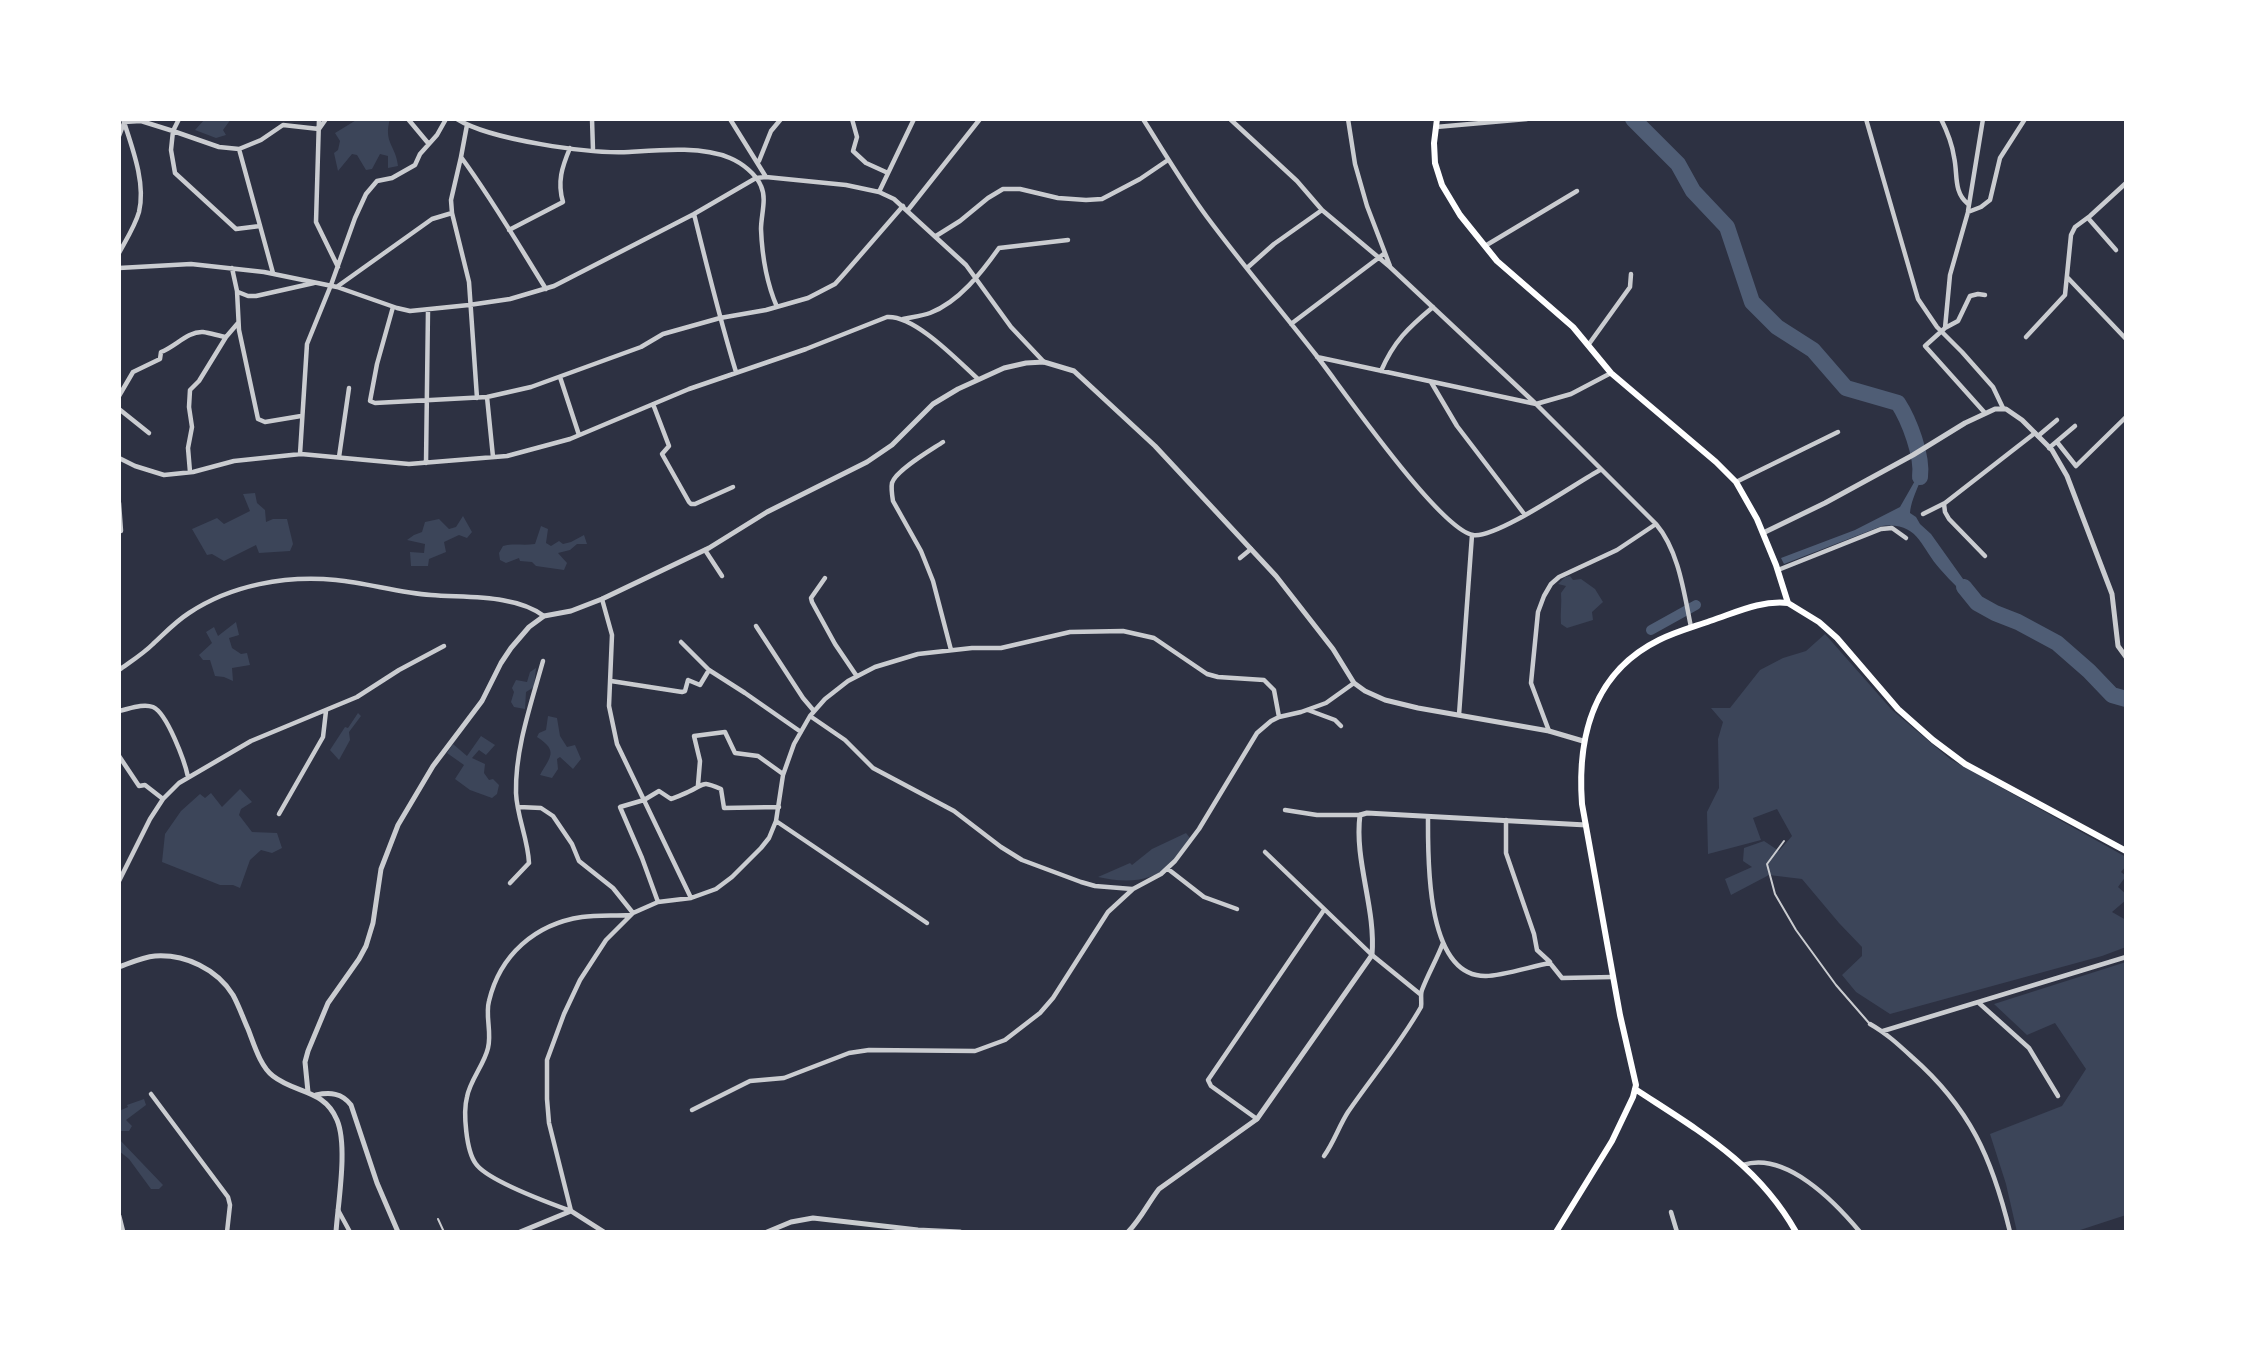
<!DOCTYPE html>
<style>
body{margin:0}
#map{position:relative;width:2245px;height:1351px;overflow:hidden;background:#2d3142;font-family:Bitter,serif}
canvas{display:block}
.frame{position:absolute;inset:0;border:121px solid #fff;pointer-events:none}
</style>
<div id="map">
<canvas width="2245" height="1351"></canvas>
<div class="frame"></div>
</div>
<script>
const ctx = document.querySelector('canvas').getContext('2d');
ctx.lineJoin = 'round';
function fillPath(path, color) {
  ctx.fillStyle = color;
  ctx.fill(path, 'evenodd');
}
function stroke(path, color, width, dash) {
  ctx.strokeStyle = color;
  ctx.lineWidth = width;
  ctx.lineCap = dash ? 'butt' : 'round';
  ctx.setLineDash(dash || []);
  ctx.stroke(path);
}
fillPath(new Path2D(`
 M205,119H231L223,130L226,135L216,138L195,130Z
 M358,119H390C383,143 396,145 398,166L388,168V156L380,154L372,169L366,170L357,155L352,154L338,171L334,153L338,150L340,141L335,133Z
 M255,493L257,503L265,510L266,522L273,519H287L293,544L290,551L259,553L256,545L224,561L212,554L207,555L192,529L217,518L224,524L250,511L243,494Z
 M463,516L472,532L467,538L459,535L444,542L446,552L429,559L428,566H411L410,552L424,553L425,544L407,540L414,535L422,532L425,522L439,519L449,529L456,527Z
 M541,526L548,529L546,543L551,546L559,541L563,544L571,542L584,535L587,544H577L570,550L558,553L567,563L564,570L536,566L532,562L520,561L519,558L506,563L500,560L499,553L503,546C514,543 523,546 535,544Z
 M1570,576L1573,580L1581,579L1595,589L1603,602L1592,612L1593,620L1567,628L1561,624C1560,614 1562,603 1561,593L1566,586L1558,584L1565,577Z
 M236,622L239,635L229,638L232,648L241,654L247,653L250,665L232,668L233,681L224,677L215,676L210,660H203L199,655L212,643L206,632L214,627L218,636Z
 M1825,634L1892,710L1950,759L2126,857V866L2121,872L2126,876L2118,887L2126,894V900L2112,912L2126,920V947L2102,956L1890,1014L1856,992L1842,975L1862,956V947L1839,923L1802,879L1769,875L1731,895L1725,879L1752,867L1743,861L1744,848L1764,841L1779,851L1792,836L1777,809L1753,818L1761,840L1708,854L1707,812L1719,788L1718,739L1723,722L1711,708H1730L1760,670L1783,658L1806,651Z
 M536,668L534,687L526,692L525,709L514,707L511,702L514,692L512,688L516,680L527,682L530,672Z
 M358,713L361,716L349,732L350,740L339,760L330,750L345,727L348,728Z
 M548,716L557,718L560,736L567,747L575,745L581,759L573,769L560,757L557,759L558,769L552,778L540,775C550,757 559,751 537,737L539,733L546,730Z
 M481,736L495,745L486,755L479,750L472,758L485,764L484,773L489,780L493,779L499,785L497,794L492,798L470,790L455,779L464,765L447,753L453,744L467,756Z
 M240,789L252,802L241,809L239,815L252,832L277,833L282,848L272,853L261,850L250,860L240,888L233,885H220L162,862L165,834L181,811L200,794L205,798L211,793L222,807Z
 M1186,833L1190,838C1183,847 1177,857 1169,865C1151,884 1120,882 1098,877L1130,863L1132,865L1152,849Z
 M2126,962V1215L2074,1232H2017L2006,1184L1990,1134L2062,1106L2086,1069L2055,1023L2027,1035L1994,1004Z
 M144,1099L146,1105L126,1120L132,1126L129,1131H119V1111L128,1107L127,1105Z
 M119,1139L163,1185L159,1189H151L129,1159L119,1151Z`), '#3c4559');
fillPath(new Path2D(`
 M1924,455C1927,477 1912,492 1910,513L1916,517L1920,524L1931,534L1978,600L1977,605C1964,594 1951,582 1940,569C1920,547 1919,522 1882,526L1784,564L1781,558L1855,530L1900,507L1916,479V459Z`), '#4f5d75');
stroke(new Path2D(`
 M1651,630L1696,605`), '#4f5d75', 10);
stroke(new Path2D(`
 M1633,119L1678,164L1693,191L1727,227L1752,302L1777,327L1813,350L1846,388L1898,403C1909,420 1923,456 1920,477
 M1964,587L1977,603L1995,613L2018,622L2057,643L2089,671L2112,695L2126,699`), '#4f5d75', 16);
stroke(new Path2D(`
 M1784,841L1767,864L1775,894L1796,930L1836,985L1869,1023
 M438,1219L444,1232`), '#caccd0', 2);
stroke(new Path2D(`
 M179,119L173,131L219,147L239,149
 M319,119L316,222L338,267
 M408,119L428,143
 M457,119C490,140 590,154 629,152C660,150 701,146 730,158C742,163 756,174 761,186C767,199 761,215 761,229C762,254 767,284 777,307
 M592,119L593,150
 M730,119L766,177
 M852,119L857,137L853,151L866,163L888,173
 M1143,119C1164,152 1184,186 1207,217C1242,264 1280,309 1316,355C1341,387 1439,529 1473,535C1496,539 1576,483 1600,470
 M1230,119L1297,181L1322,210L1390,267L1536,404L1656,524C1679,551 1684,593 1691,627
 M1348,119L1355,164L1367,206L1390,266
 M1866,119L1918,299L1937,327L1962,352L1993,387L2003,408
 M1941,119C1947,131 1952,143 1954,157C1958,174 1953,192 1968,204
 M124,122L141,121L173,131L171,150L175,173L236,229L260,226
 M467,125L461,157C492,199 518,244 546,289
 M1436,127L1527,119
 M119,136L124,123
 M461,157L451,200L452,213L469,282L477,398
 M759,161L771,131L781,119
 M879,192L914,119
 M908,210L980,119
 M1968,211L1983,119
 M694,214C707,267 720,320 736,372
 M2088,218L2116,250
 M509,230L563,202C557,182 562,167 570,148
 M936,236L960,221L988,198L1003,189H1020L1058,198L1086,200L1102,199L1140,179L1168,160
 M1485,246L1577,191
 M119,253C126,240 135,226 139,212C146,183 132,147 123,119
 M119,268L191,264L264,272L337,287L397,308L410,311L469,305L510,299L554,286L694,214L756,178L766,177L846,185L879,192L894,199L966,265L1011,327L1044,362
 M232,268L237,291L239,330L258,419L265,422L301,416
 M1247,268L1274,244L1322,210
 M273,273L239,149L261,140L283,125L319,129L326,119
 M2067,277L2126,339
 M338,286L432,219L452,213
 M238,292L248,296H256L314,283
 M393,307L377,364L370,401L375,403L487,397L531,387L641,347L663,334L720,318L766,310L808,298L835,284L844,274L903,206
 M903,319C912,317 922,316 930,313C959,302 982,272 999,248L1068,240
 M1291,324L1385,253
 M1945,328L1950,275L1968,212L1981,207L1990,200L2000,158L2025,119
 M2026,337L2065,295L2071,235L2075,227L2090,216L2126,183
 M1589,344L1630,287L1631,274
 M1317,357L1536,404L1571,394L1611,373
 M1381,371C1394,341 1408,328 1433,307
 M560,377L579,435
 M1431,382L1457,426L1525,515
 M119,396L133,372L160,359L161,352C175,347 188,331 203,332C211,333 219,336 226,337
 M487,397L493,457
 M653,404L669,446L662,454L689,502L691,504H695L733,487
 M119,409L149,433
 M1985,413L1925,346L1945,328L1958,321L1970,296L1978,294L1985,295
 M2038,436L2057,420
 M943,442C931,450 896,470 892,483C891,488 892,495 893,501L921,551L933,581L951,650
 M2057,442L2076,466L2126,417
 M2049,448L2075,426
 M300,454L307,344L331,285L355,218L366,194L377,181L392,178L415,165L420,154L437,135L446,119
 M339,457L349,388
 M119,458L135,466L164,475L193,472L234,461L301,454L409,464L507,456L570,439L689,389L806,349L887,317C915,315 958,361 978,379
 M426,463L428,310
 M190,472L188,448L192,427L189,407L190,390L199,381L226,337L238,323
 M1736,482L1838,432
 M119,503L121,531
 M1944,504L1945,512L1949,519L1985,556
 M1923,514L1945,503L2035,433
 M705,550L722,576
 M1240,558L1251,549
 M1778,570L1881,529L1892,528L1906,538
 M825,578L811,598L812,602L835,644L856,675
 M602,599L612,635L609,706L617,744L691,898
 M756,626L803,698L814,711
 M681,642L709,670L745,693L801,732
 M119,670C130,662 143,654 153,644C165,633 175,622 189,613C231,585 286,575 336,580C368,583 399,593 431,595C466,598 515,594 544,616
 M611,681L682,692L685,691L688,680L700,685L709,670
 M1308,710L1335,720L1341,726
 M119,711C129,709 143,703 153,707C167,713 185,762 188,777
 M1459,715L1472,535
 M810,716L845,740L873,768L954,811L1001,847L1022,860L1081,882L1095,886L1132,889
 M1549,731L1531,683L1538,612L1544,596L1551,584L1559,577L1617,550L1656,524
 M119,756L139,786L145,785L163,799
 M698,785L700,761L694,736L725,732L735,753L758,756L783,774
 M519,807L541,808L553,816L572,844L579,861L613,888L633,913
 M1285,810L1317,815H1360
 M279,814L323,737L326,711
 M1428,817C1428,857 1425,977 1486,976C1502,976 1533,966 1550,963L1562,978L1613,977
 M1506,820V853L1534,934L1537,950L1550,962
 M776,821L927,923
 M1265,852L1372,955L1420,994
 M1168,869L1204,897L1237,909
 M119,881L150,819L163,799L179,783L251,741L357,697L399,670L444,646
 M510,883L529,863C528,839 517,817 516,793C515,749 531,704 543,661
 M658,902L642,858L620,807L644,800L659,791L671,799C676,797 682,795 688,792C706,784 700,780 721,789L724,808L779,807
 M1979,1003L2029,1048L2058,1096
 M1870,1024C1886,1033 1899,1045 1912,1057C1970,1108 1992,1158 2010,1232
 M1883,1031L2126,957
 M151,1094L228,1197L230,1205L227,1232
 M692,1110L750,1081L784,1078L849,1053L869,1050L975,1051L1005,1040L1040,1013L1053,998L1108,912L1133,889L1161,874L1175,861L1199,829L1257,733L1271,721L1279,717L1301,712L1326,703L1354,683
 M1257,1119L1211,1086L1208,1080L1324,910
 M1324,1156C1334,1142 1339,1126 1348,1112C1372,1077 1400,1044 1421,1007C1422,1001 1420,995 1422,990C1428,974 1437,959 1443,943
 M1743,1165C1786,1151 1835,1202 1860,1232
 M338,1210L350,1232
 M571,1211L549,1123L547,1099V1060L564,1014L580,980L606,940L633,913L658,902L691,898L716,889L732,877L761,848L769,838L776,821L783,775L794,744L810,716L825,699L848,681L875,667L918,654L972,648H1001L1070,632L1123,631L1154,638L1207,674L1218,677L1264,680L1274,690L1279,717
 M571,1211C549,1203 488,1181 476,1164C466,1151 463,1112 467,1097C470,1080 484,1065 488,1048C492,1032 485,1016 489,1001C500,955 535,924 582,917C597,915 614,916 630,915
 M1671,1212L1677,1232`), '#caccd0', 4.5);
stroke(new Path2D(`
 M1763,533L1825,503L1913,455L1965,423L1995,409H2006L2022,420L2052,450L2067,476L2112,594L2118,646L2126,657
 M119,967C130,963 143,957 155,956C185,954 217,969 233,995C239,1006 243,1018 248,1029C254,1044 260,1066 273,1076C296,1094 324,1089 337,1120C348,1146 338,1203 336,1232
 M308,1092L305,1062L308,1051L328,1003L359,959L366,946L373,923L381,869L398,825L433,766L482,701L501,663L511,648L529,627L544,616L571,611L602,599L709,548L767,512L867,462L892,445L933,404L958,389L1004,368L1026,363L1044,362L1074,371L1155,446L1276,576L1333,649L1354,683L1365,691L1385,700L1418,708L1549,731L1583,741
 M316,1095C330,1092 342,1093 351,1105L377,1183L398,1232
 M119,1216L123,1232
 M520,1232L571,1211L604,1232
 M767,1232L791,1222L813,1218L918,1230L960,1232
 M1128,1232C1141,1219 1148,1203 1159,1189L1257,1119L1372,955C1376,908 1354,861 1360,815L1367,813L1586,825`), '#caccd0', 5);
stroke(new Path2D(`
 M1437,119L1434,143L1435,163L1442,185L1460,215L1497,261L1573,327L1611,373L1716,462L1736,482L1757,519L1776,565L1788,603L1819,622L1837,638L1898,709L1933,740L1965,764L2126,851
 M1635,1089C1699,1131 1757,1163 1796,1232
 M1556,1232L1612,1141L1633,1097L1636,1085L1620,1015L1582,804C1577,736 1594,672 1659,640C1675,632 1693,627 1710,621C1735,613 1760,600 1788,603`), '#fff', 6);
</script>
